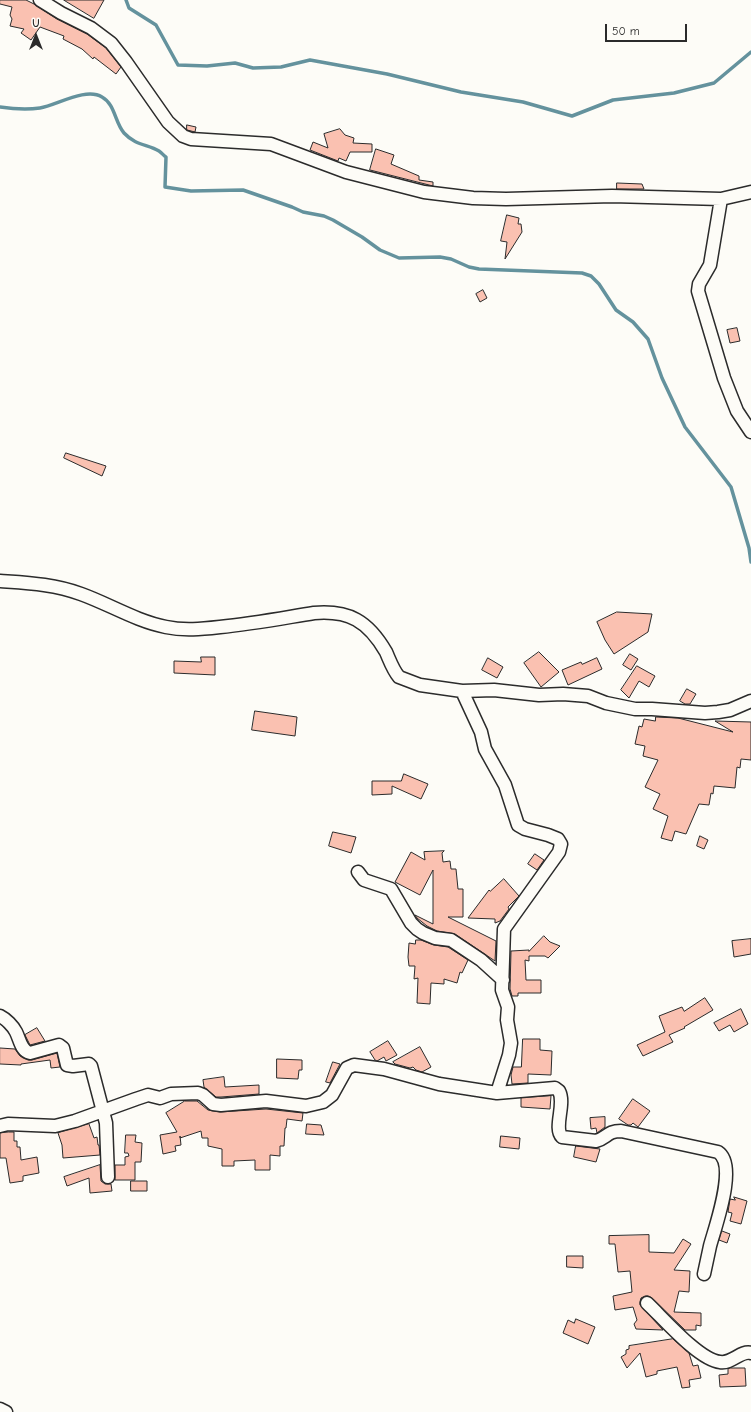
<!DOCTYPE html>
<style>
body{margin:0}
#map{position:relative;width:751px;height:1412px;overflow:hidden;background:#fdfcf7;font-family:"Comic Neue",sans-serif}
canvas{display:block}
.north{position:absolute;left:16px;top:16px;width:40px;height:40px;-webkit-text-stroke:3px #fdfcf7;paint-order:stroke;rotate:0deg;font-size:11px;font-weight:700;line-height:16px;text-align:center;color:#2b2b2b}
.north::after{content:'';display:block;margin:auto;width:14px;height:18px;background:#2b2b2b;clip-path:polygon(50% 0,100% 100%,50% 72%,0 100%)}
.scale{position:absolute;left:605px;top:24px;width:82px;height:18px;box-sizing:border-box;border:2px solid #2b2b2b;border-top:0;padding-left:5px;font-size:12px;line-height:14px;white-space:nowrap;color:#2b2b2b;-webkit-text-stroke:3px #fdfcf7;paint-order:stroke}
</style>
<div id="map">
<canvas width="751" height="1412"></canvas>
<div class="north">U</div>
<div class="scale">50 m</div>
</div>
<script>
const ctx = document.querySelector('canvas').getContext('2d');
ctx.lineJoin = 'round';
function stroke(path, color, width, dash) {
  ctx.strokeStyle = color;
  ctx.lineWidth = width;
  ctx.lineCap = dash ? 'butt' : 'round';
  ctx.setLineDash(dash || []);
  ctx.stroke(path);
}
function fillPath(path, color) {
  ctx.fillStyle = color;
  ctx.fill(path, 'evenodd');
}
stroke(new Path2D(`
 M126,0L129,8L156,25L178,65L207,66L235,63L253,68L281,67L310,60L387,74L461,92L523,102L572,116L613,100L674,93L714,83L751,52
 M0,107C13,109 27,110 40,108C57,105 86,87 102,97C115,104 115,123 124,133C136,146 148,144 159,151C162,153 164,156 166,157L165,187L191,191L243,190L292,207L303,212L324,216L333,220L362,237L380,250L399,258L440,257L451,259L469,267L479,269L582,273L591,276L599,284L616,310L633,322L648,339L662,378L685,427L731,487L749,548L751,562`), '#64929d', 3.5);
const building = new Path2D(`
 M0,0H26L34,4L57,19L87,34L106,48L121,67L116,74L94,57L93,59L82,49L63,39L64,36L40,27L31,40L21,33L24,29L10,26L12,19L10,15L12,7L0,4Z
 M64,0H104L94,18Z
 M187,125L196,127L195,132L187,130Z
 M340,129L345,135L354,138L353,143L372,144V152H350L346,161L339,158L338,161L310,150L313,142L328,148L324,134Z
 M376,149L394,155L391,164L419,176V180L433,182V186L370,170Z
 M617,183L642,184L644,189H617Z
 M507,215L519,218L518,224H521L522,232L505,259L507,242L501,241Z
 M483,290L487,298L480,302L476,294Z
 M737,328L740,341L730,343L727,330Z
 M66,453L106,466L102,476L64,458Z
 M617,612L652,614L648,632L614,654L605,640L597,622Z
 M539,652L559,672L541,687L524,663Z
 M630,654L638,659L631,670L623,665Z
 M201,657H215V675L174,673V661L201,662Z
 M488,658L503,667L497,678L482,670Z
 M597,658L602,669L568,685L562,670L581,662L582,664Z
 M637,666L655,676L649,687L639,681L629,698L621,690Z
 M687,689L696,694L690,704H685L680,701Z
 M255,711L297,717L295,736L252,730Z
 M656,717L678,718L733,732L715,721L751,722V760L741,759L740,768L737,767L735,788L714,786L713,794L711,793L709,805L699,804L686,834L675,831L672,841L661,838L668,816L653,809L660,794L645,787L658,760L643,756L645,746L635,744L639,726L642,727L644,719L655,721Z
 M404,774L428,784L421,799L392,786V794L372,795V781H401Z
 M333,832L356,837L351,853L329,846Z
 M700,836L708,840L704,849L697,846Z
 M444,851L442,853L443,862L450,861L451,869H456L458,889H463V917H448L496,941L495,961L455,934L437,931L427,926L417,918L415,915L433,924V870L420,895L395,882L411,852L425,860L424,852Z
 M535,854L544,860L537,870L528,864Z
 M504,879L519,896L508,907L509,909L500,921L495,923V919L468,918L489,890L490,891Z
 M544,936L550,942L560,946L548,958L545,956H529V961L525,960L526,980H541V993H518V996H512L510,989L511,951L529,950V951Z
 M751,939V954L734,957L732,941Z
 M416,940H421L434,945L448,947L468,960L462,973L460,972L457,983L444,979V984L431,983L430,1004L417,1003L418,978L414,979L415,966H409L408,957L409,943L415,944Z
 M705,998L713,1010L684,1027L685,1028L669,1035L673,1042L643,1056L637,1045L665,1032L659,1016L682,1007L684,1011Z
 M741,1009L748,1024L734,1032L730,1025L719,1031L714,1023Z
 M37,1028L45,1041L30,1045L25,1035Z
 M523,1039H540V1050L552,1051L551,1075L528,1074V1083L512,1084L511,1075L513,1067H521Z
 M388,1041L397,1055L386,1061L384,1057L377,1061L375,1060L370,1052Z
 M420,1047L431,1067L422,1072L416,1070L413,1067L410,1068L395,1064L393,1062Z
 M0,1048L15,1049L20,1056L28,1060H32L57,1053L60,1067L51,1068L50,1060L21,1064V1065L0,1064Z
 M277,1059L302,1060V1070H299L298,1079L277,1078Z
 M333,1062L340,1064L330,1083L326,1082Z
 M224,1077L225,1087L259,1085V1094L221,1097H216L204,1087L203,1080Z
 M551,1096L550,1109L521,1107V1098Z
 M633,1099L650,1111L638,1127L633,1123L631,1125H628L619,1119Z
 M185,1101H197L208,1110L220,1112L266,1109L303,1113L302,1121L287,1119L286,1128H285L284,1146H280V1156L270,1155V1170H255V1160L234,1161V1166H222V1149L208,1146V1138H202L201,1131L180,1138V1136L181,1145L175,1146L176,1151L163,1154L160,1135L177,1132L166,1113Z
 M605,1117V1127L597,1133L596,1128L591,1129L590,1118Z
 M89,1124L94,1138L97,1137L98,1145H99L100,1155L63,1158L62,1145L58,1133Z
 M307,1124L321,1125L324,1135L306,1134Z
 M9,1132H14V1141H17V1147H20L21,1160L37,1157L39,1173L23,1176V1181L10,1183L6,1158H0V1133Z
 M126,1135H136L135,1142L142,1143L141,1162H135V1180H115V1165H125V1157L129,1156L128,1153H125Z
 M501,1136L520,1138L519,1149L500,1147Z
 M576,1146L600,1149L596,1162L574,1157Z
 M100,1165L101,1181L105,1184H111L112,1191L90,1193L89,1178L67,1186L64,1177Z
 M131,1181H147V1191H131Z
 M734,1197L747,1201L741,1224L730,1221L732,1213L728,1212L730,1199L735,1200Z
 M722,1231L730,1234L727,1243L719,1240Z
 M649,1235V1252L674,1253L683,1239L691,1244L674,1270L690,1271L689,1292L679,1291L674,1312L701,1313V1326L696,1325V1330H685L652,1298L648,1296H645L641,1298L640,1302V1305L663,1330L636,1329L634,1324L637,1320L633,1307L615,1310L613,1296L632,1292L630,1271L618,1272L615,1244H609V1236Z
 M567,1256H583V1268L567,1267Z
 M576,1319L595,1327L588,1344L563,1333L568,1320L574,1323Z
 M673,1339L689,1353L693,1366L698,1365L701,1378L689,1380L690,1387L682,1388L677,1367L657,1371V1374L646,1377L640,1353L627,1368L621,1357L626,1354V1350L629,1349V1346Z
 M731,1368H745L746,1386L720,1387L719,1375L728,1374V1369Z`);
fillPath(building, '#fac1b1');
stroke(building, '#2b2b2b', 1);
const street = new Path2D(`
 M40,0L61,13L91,28L111,43L126,62L168,122L183,136L191,139L271,144L346,172L424,192L473,198L506,199L612,196L721,199L751,192
 M721,199L710,265L699,284L698,291L724,378L737,411L751,432
 M0,581C28,583 54,584 81,594C109,604 136,621 166,627C184,631 202,629 220,627C252,624 283,618 314,613C349,610 368,621 386,652C390,661 393,670 399,677L420,685L462,691L494,690L539,695L563,694L588,696L606,703L635,709H652L705,713L718,712L730,710L751,701
 M462,691L481,732L485,749L505,785L518,825L525,829L548,835L558,839L561,844L559,852L504,929L502,990L508,1007L507,1020L511,1043L509,1055L497,1093
 M358,872L364,880L391,889L411,923L417,929L423,933L435,938L451,940L481,960L503,980
 M0,1016C6,1019 13,1026 16,1032C20,1040 21,1051 30,1053L59,1045L63,1048L67,1065L73,1066L89,1064L91,1066L106,1123L108,1177
 M0,1126L8,1124L55,1126L75,1121L136,1099L148,1095L160,1098L171,1094L198,1093L203,1095L213,1104L221,1105L266,1101L306,1106L323,1102L332,1095L347,1068L354,1065L384,1069L439,1084L497,1093L555,1088L559,1091C566,1104 553,1128 562,1137L596,1141C607,1138 607,1131 621,1131L718,1152C738,1165 715,1227 710,1246C708,1255 706,1265 704,1274
 M647,1303C663,1318 699,1360 720,1362C732,1364 741,1350 751,1353
 M0,1409L6,1412`);
stroke(street, '#2b2b2b', 15);
stroke(street, '#fdfcf7', 12);
</script>
